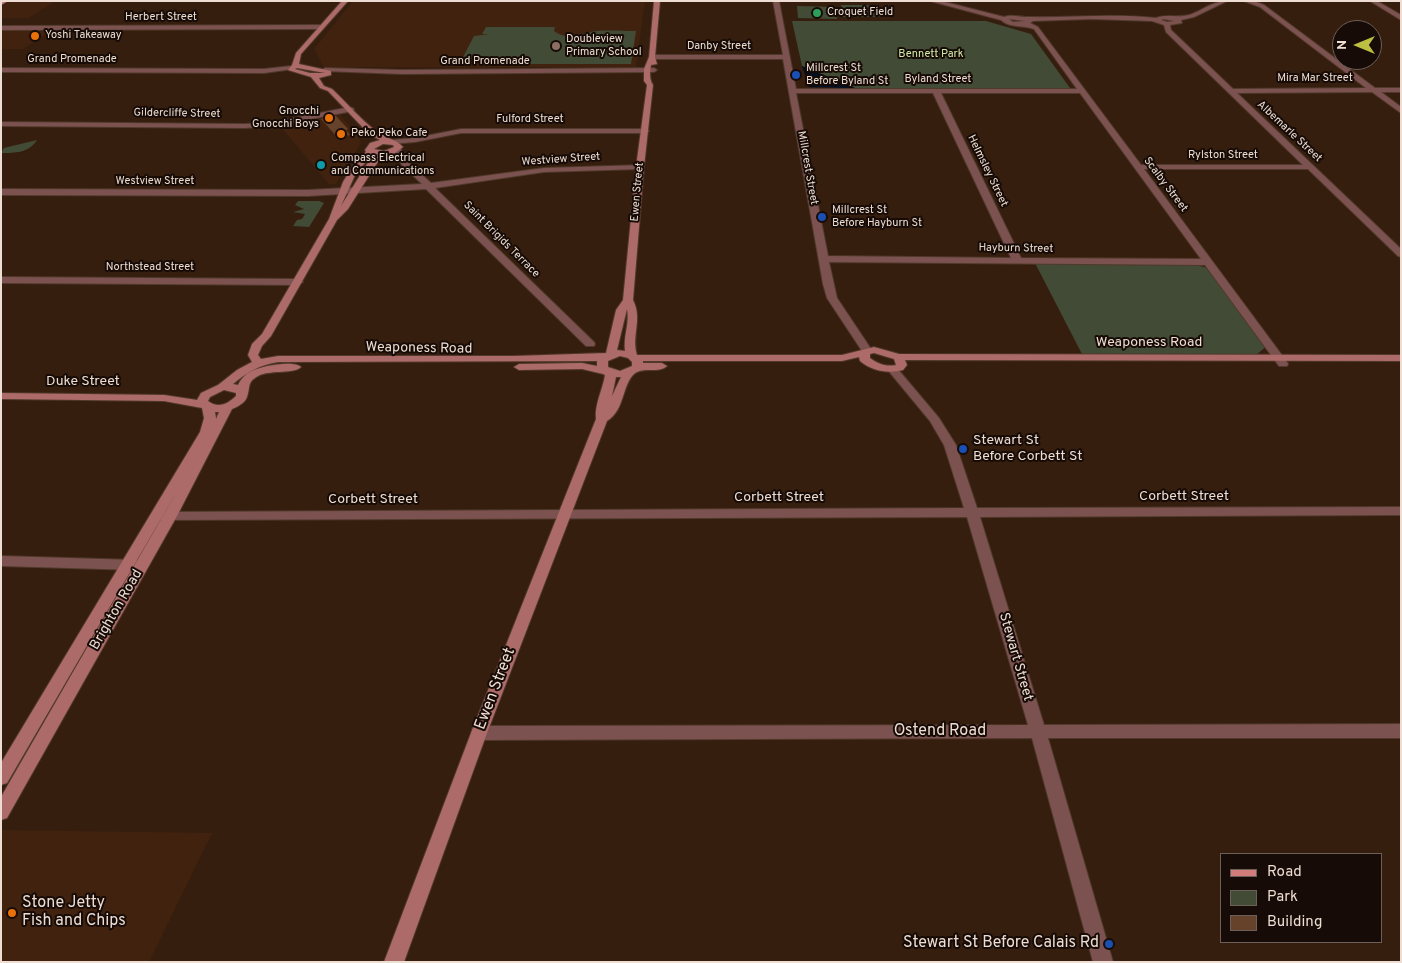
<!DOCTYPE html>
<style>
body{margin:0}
#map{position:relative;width:1402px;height:963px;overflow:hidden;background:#361e0f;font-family:Overpass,sans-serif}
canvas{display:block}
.frame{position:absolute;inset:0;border:2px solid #edddd3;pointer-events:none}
.legend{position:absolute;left:1220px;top:853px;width:162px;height:90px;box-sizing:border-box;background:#160b06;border:1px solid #6c5f58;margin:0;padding:6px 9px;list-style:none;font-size:15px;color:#edddd3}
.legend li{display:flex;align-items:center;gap:10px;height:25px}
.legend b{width:25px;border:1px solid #6c5f58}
.north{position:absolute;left:1332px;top:20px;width:50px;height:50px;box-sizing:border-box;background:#160b06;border:1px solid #6c5f58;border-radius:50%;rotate:270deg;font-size:14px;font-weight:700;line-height:20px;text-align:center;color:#edddd3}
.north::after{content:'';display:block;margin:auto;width:18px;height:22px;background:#bdbf43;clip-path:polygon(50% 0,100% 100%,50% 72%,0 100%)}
</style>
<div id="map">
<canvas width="1402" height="963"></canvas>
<div class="frame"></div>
<ul class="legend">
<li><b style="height:6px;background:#d17d7b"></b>Road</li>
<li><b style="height:14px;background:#424b35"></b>Park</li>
<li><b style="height:14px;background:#67422a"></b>Building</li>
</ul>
<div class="north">N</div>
</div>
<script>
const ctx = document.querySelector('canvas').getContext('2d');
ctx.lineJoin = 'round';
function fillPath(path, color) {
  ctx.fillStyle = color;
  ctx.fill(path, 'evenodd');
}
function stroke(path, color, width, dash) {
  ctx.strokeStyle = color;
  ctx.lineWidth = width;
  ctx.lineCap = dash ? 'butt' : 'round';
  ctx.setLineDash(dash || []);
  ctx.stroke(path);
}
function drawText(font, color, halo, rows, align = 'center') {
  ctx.font = font + ' Overpass,sans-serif';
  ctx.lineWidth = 4;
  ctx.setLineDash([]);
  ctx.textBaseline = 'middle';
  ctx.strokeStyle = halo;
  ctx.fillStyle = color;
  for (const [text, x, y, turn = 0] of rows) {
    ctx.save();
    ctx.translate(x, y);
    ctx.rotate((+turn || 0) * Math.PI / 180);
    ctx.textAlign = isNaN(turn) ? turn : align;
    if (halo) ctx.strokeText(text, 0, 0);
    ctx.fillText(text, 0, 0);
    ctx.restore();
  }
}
fillPath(new Path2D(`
 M11,1H55L29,18H1V7Z
 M353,1H645L636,67H324L314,49Z
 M1,31H51L23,49H1Z
 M339,114L359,136L361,143L336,184L330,185L280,126Z
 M1,830L212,833L149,962H1Z`), '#40220f');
fillPath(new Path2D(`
 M841,5H878L881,17H843Z
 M797,6L835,7L837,19L798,18Z
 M792,21H986L1031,34L1070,88H855L802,66Z
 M486,27H555L554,31C566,41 582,33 596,31C609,30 623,31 636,31L631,64H480L482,59H462L474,36L490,34H482Z
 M37,140C29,153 15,153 1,153L4,148Z
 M298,201H319L324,203L309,227L293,226L297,220L302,219L305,214L293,212L304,209L295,205Z
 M1184,262L1208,268L1267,346L1256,355L1083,356L1035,263Z`), '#424b35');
fillPath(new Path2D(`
 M802,66L855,88L809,87Z`), '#001024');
fillPath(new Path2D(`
 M336,116L348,129L346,130L350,135L337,137L321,119Z`), '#67422a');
const street = new Path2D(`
 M773,1H779L796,89H1077L1034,29C1023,25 1009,28 1001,20L930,1H941L1004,17C1011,14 1020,17 1027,17C1070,18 1114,13 1156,18C1167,14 1177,18 1189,15C1202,11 1212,1 1227,1L1194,17L1181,20L1182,23L1170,25L1171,30L1233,89L1366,88L1260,7L1244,1H1254L1264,5L1375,88H1401V92H1381L1401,107V113L1372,92L1237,93L1401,249V257L1398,256L1308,169H1144L1287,362L1288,364L1287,366H1279L1205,265L829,262L837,298L873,352L868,355L864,354L827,298L823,284L783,59H652L649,57L652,55H783ZM1009,19L1025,21L1013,22ZM1091,19L1152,21L1164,25L1166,32L1303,165H1141L1038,27L1030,23L1033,21ZM1164,19L1174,21H1175L1167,22L1161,20ZM796,93H933L1011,258L828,256ZM941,93H1080L1201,259L1021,258Z
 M1370,1H1377L1401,15V20Z
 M1,26L320,25L323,27L320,29L1,30Z
 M291,66L294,68L293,69L264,73L1,72V68L264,69Z
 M325,68L402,70L654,68L657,70L654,72L402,74L323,71L322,70Z
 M350,107L354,109L353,111L274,126L245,128L1,126V122L245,124L274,122Z
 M461,129H645L649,131L645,133H461L415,142L391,144L387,142L391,140L415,138Z
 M394,147H400L408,162L431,183L544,168L643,165V169H640L544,172L435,188L594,342L595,344L594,346H586L426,189L308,196L1,195V189L308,190L422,184L402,165L393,149Z
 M1,277L298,279L303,282L298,285L1,283Z
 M892,366L896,367L939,418L956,445L977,508L1401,507V515L980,517L1044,725L1401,724V738H1048L1113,962H1093L1032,738L479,740L473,738L471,733L473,728L479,726L1028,725L967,517L161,520L155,516L161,512L964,508L944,445L930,421L887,369Z
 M1,556L136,560L141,562L143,565L141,568L136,570L1,566Z`);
const secondary = new Path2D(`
 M342,1H348L301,54L299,64L331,71V75L319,78L324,86L332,89C346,102 360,119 376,131C385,138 396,139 403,147L395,153L379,160L348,209L337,220L271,336L262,346L258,355L261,359L278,356H514L606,353L616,310L623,300L636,167L647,85L644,81V69L649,57L654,1H660L655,57L657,64L651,65C650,72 649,79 653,85L644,167L633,300C643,320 631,335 637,355H842L874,347L899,354L1401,355V361L905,360L907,365L903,370C888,374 872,371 860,361L859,357L842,361H643V363H662L667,366C659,374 643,366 634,374C622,385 625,410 607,421L487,733L404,962H384L471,733L596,419C594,405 603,389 605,375L603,374L582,369L519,370L514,367L519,364L582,363L597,366V361L278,362C260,365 247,372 233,384L238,385C241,379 245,374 252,371C261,366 294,360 301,367C294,374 272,370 260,375C246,382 251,386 247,397C245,403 237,407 232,409L177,516L7,818L1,820V797L179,488L7,783L1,785V763L200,432L204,418L202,408L164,401L1,399V393L164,395L197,400L201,393L218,385L237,370L252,362L248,355L252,344L262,334L329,219L343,182L355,162L366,152L365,150L370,143L380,140L369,134L328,91L320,88L311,77L288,70L292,65L296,53ZM297,68L325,73H310L295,69ZM383,144L393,145L394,147L384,151L374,149ZM373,154L375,155L367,164L341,206L356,173ZM627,309C630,323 623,336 625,351L617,350ZM874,353L894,359L896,365C886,367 878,364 870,358V354ZM620,356L628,358L632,362V366L620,371L608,367V361ZM616,377H621L612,396ZM224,390L236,393V396C228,404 218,409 208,401L210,397ZM215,412H219L216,419V418Z`);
const primary = new Path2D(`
 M1,1H8L1,5Z`);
stroke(street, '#50392a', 2);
stroke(secondary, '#50392a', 2);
stroke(primary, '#50392a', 2);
fillPath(street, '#7b5250');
fillPath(secondary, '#ac6a68');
fillPath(primary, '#d17d7b');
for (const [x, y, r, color] of [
 [817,13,5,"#2e9e5b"],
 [35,36,5,"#e8710a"],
 [556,46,5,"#8d6e63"],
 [796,75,5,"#1a4fb4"],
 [329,118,5,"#e8710a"],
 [341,134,5,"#e8710a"],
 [321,165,5,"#0f9aa8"],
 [822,217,5,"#1a4fb4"],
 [963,449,5,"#1a4fb4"],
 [12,913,5,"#e8710a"],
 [1109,944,5,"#1a4fb4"]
]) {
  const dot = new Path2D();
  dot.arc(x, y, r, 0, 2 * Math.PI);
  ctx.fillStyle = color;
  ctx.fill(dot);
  stroke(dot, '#160b06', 2);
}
drawText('11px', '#edddd3', '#160b06', [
 ["Croquet Field",827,13],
 ["Yoshi Takeaway",45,36],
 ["Doubleview",566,40],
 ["Primary School",566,53],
 ["Millcrest St",806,69],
 ["Before Byland St",806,82],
 ["Gnocchi",319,112,"right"],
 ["Gnocchi Boys",319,125,"right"],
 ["Peko Peko Cafe",351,134],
 ["Compass Electrical",331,159],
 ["and Communications",331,172],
 ["Millcrest St",832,211],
 ["Before Hayburn St",832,224]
], 'left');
drawText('11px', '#edddd3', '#160b06', [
 ["Herbert Street",161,18],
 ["Danby Street",719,47],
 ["Grand Promenade",72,60],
 ["Grand Promenade",485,62],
 ["Mira Mar Street",1315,79],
 ["Byland Street",938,80],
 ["Gildercliffe Street",177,114,1],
 ["Fulford Street",530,120],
 ["Albemarle Street",1289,132,43],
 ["Rylston Street",1223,156],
 ["Westview Street",561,160,-4],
 ["Millcrest Street",807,168,80],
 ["Helmsley Street",987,171,64],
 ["Westview Street",155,182],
 ["Scalby Street",1165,185,53],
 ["Ewen Street",638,192,-85],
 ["Saint Brigids Terrace",501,240,45],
 ["Hayburn Street",1016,249,1],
 ["Northstead Street",150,268]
]);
drawText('11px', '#d1eca8', '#160b06', [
 ["Bennett Park",931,55]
]);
drawText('14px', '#edddd3', '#160b06', [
 ["Weaponess Road",1149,343],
 ["Weaponess Road",419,349,1],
 ["Duke Street",83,382],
 ["Corbett Street",1184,497],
 ["Corbett Street",779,498],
 ["Corbett Street",373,500],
 ["Brighton Road",117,610,-60],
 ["Stewart Street",1015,657,74]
]);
drawText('14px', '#edddd3', '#160b06', [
 ["Stewart St",973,441],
 ["Before Corbett St",973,457]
], 'left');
drawText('16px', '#edddd3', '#160b06', [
 ["Ewen Street",496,689,-69],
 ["Ostend Road",940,732]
]);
drawText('16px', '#edddd3', '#160b06', [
 ["Stone Jetty",22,904],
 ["Fish and Chips",22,922],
 ["Stewart St Before Calais Rd",1099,944,"right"]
], 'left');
</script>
